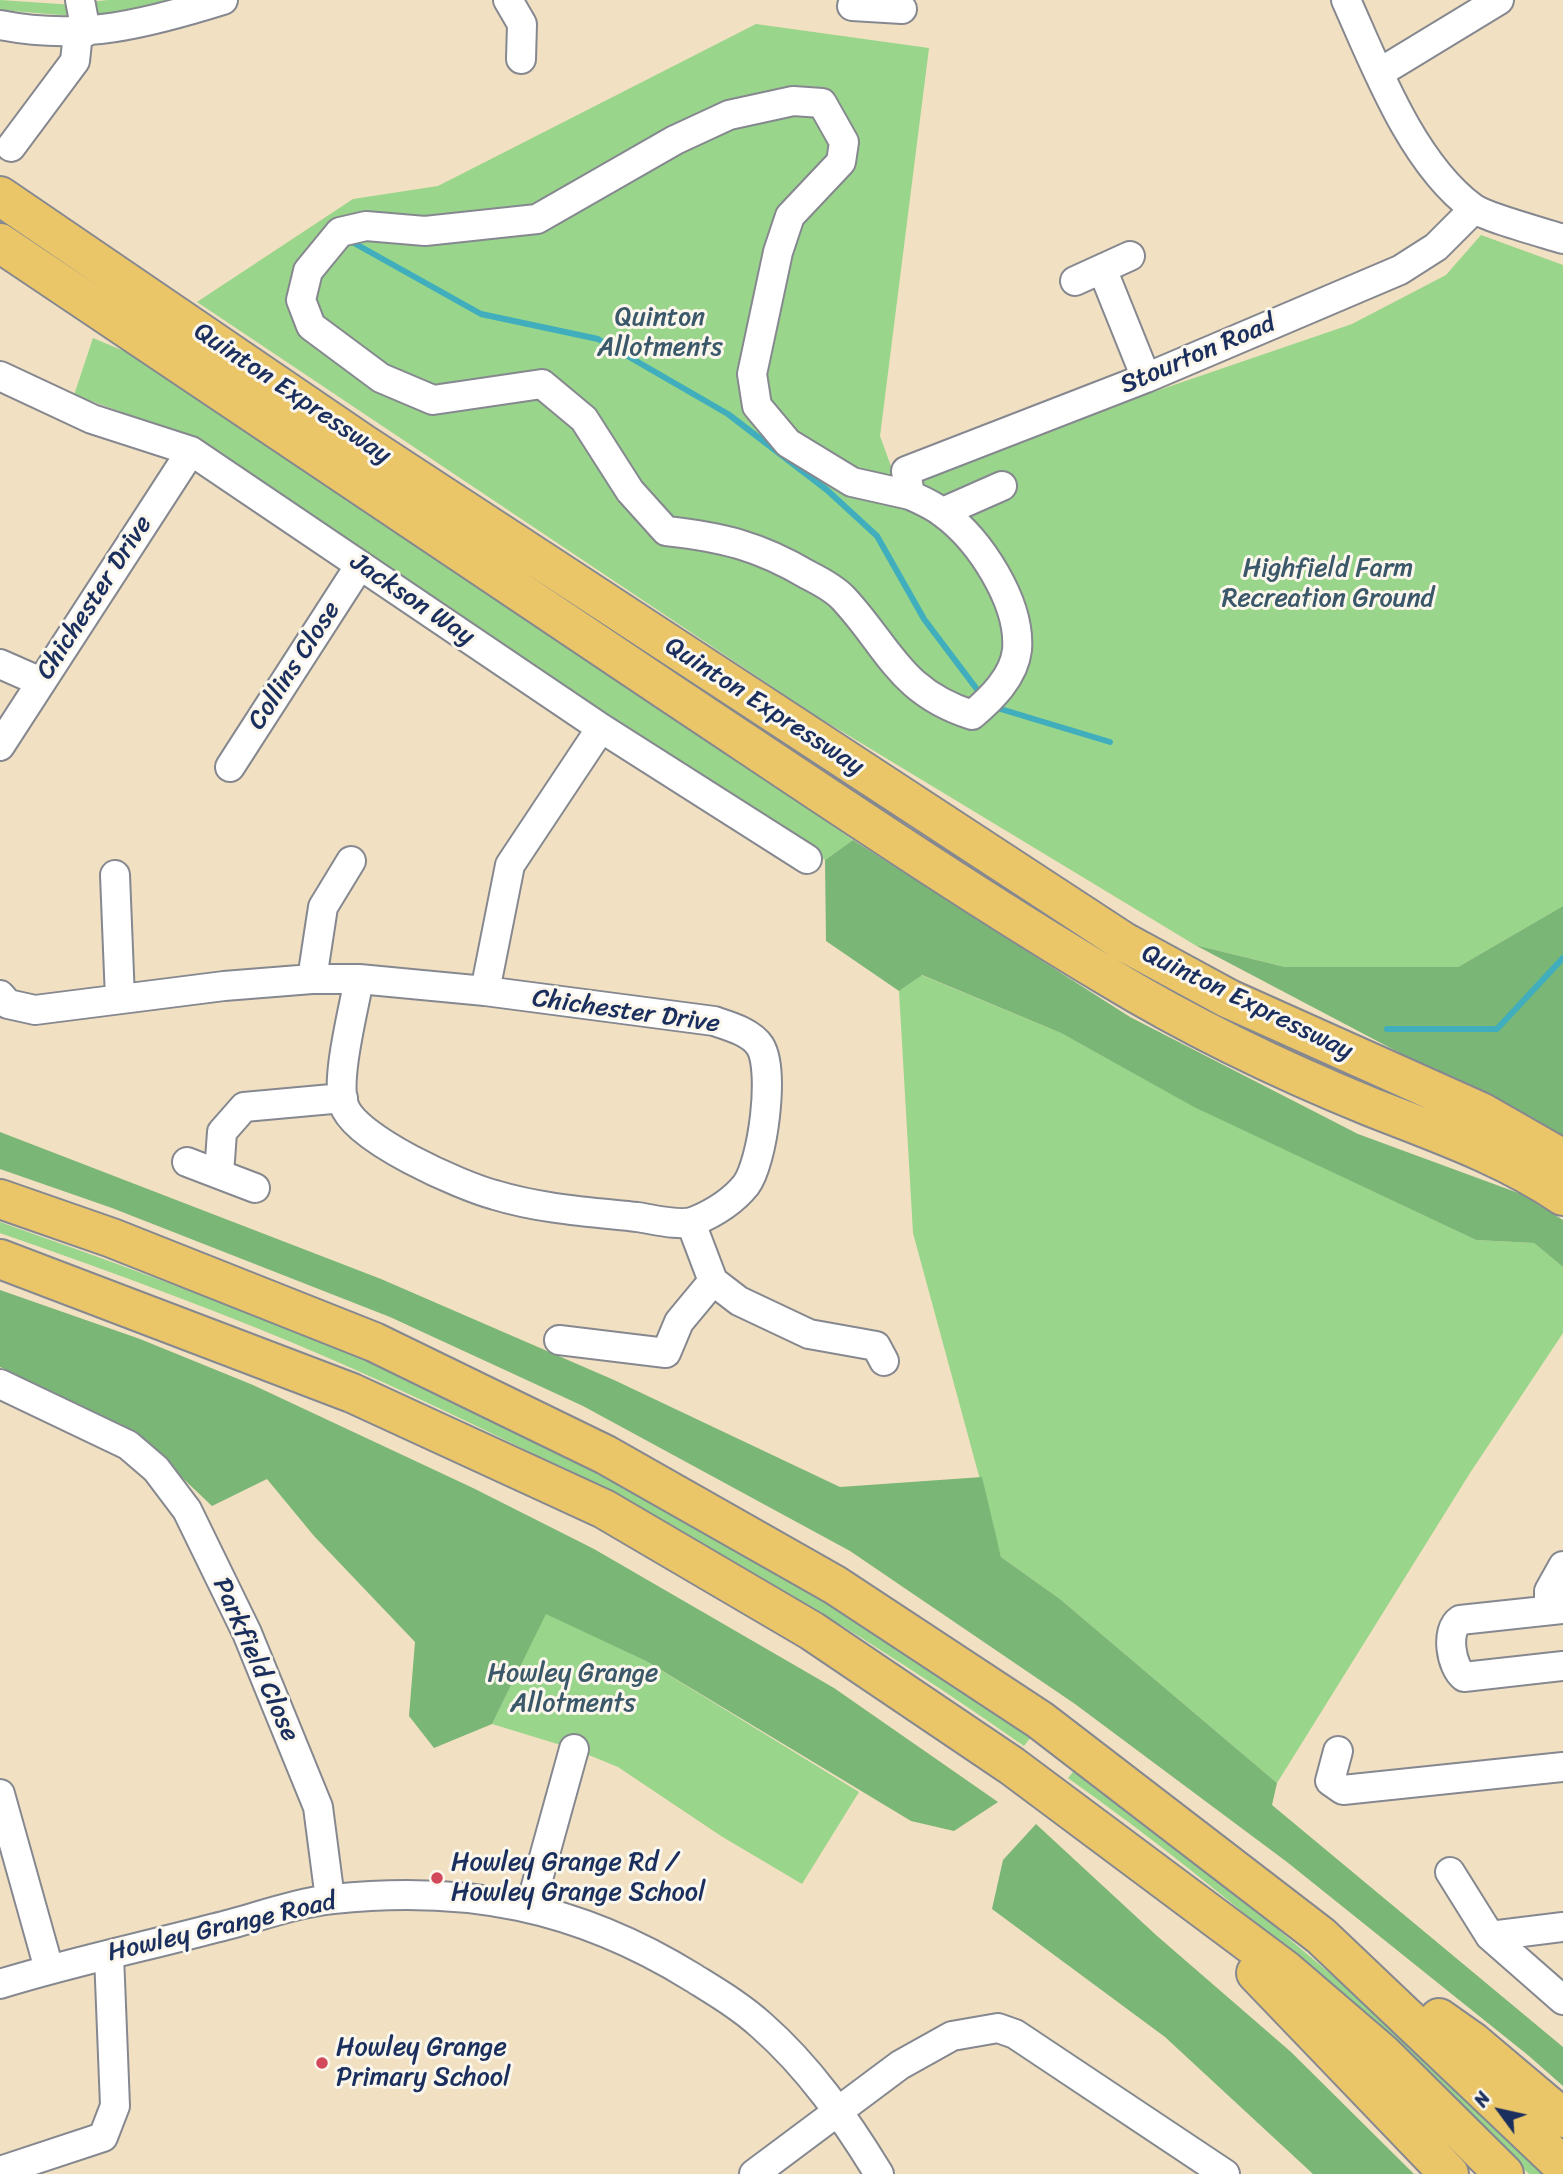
<!DOCTYPE html>
<style>
body{margin:0}
#map{position:relative;width:1563px;height:2174px;overflow:hidden;background:#f1e0c2;font-family:Sriracha,sans-serif}
canvas{display:block}
.north{position:absolute;left:1465px;top:2076px;width:70px;height:70px;-webkit-text-stroke:5px #fbf7ec;paint-order:stroke;rotate:303deg;font-size:19px;font-weight:700;line-height:28px;text-align:center;color:#1b2f5e}
.north::after{content:'';display:block;margin:auto;width:24px;height:32px;background:#1b2f5e;clip-path:polygon(50% 0,100% 100%,50% 72%,0 100%)}
</style>
<div id="map">
<canvas width="1563" height="2174"></canvas>
<div class="north">N</div>
</div>
<script>
const ctx = document.querySelector('canvas').getContext('2d');
ctx.lineJoin = 'round';
function fillPath(path, color) {
  ctx.fillStyle = color;
  ctx.fill(path, 'evenodd');
}
function stroke(path, color, width, dash) {
  ctx.strokeStyle = color;
  ctx.lineWidth = width;
  ctx.lineCap = dash ? 'butt' : 'round';
  ctx.setLineDash(dash || []);
  ctx.stroke(path);
}
function drawText(font, color, halo, rows, align = 'center') {
  ctx.font = font + ' Sriracha,sans-serif';
  ctx.lineWidth = 6;
  ctx.setLineDash([]);
  ctx.textBaseline = 'middle';
  ctx.strokeStyle = halo;
  ctx.fillStyle = color;
  for (const [text, x, y, turn = 0] of rows) {
    ctx.save();
    ctx.translate(x, y);
    ctx.rotate((+turn || 0) * Math.PI / 180);
    ctx.textAlign = isNaN(turn) ? turn : align;
    if (halo) ctx.strokeText(text, 0, 0);
    ctx.fillText(text, 0, 0);
    ctx.restore();
  }
}
fillPath(new Path2D(`
 M0,0L74,5L73,16L0,10Z
 M108,0H180L94,16L90,2Z
 M756,24L929,48L880,436L896,480L1352,324L1446,275L1481,235L1563,265V906L1458,967H1285L1195,945L813,714L197,302L353,199L438,186Z
 M93,338L169,370L615,673L853,840L825,860L317,518L178,432L74,395Z
 M921,975L1061,1033L1195,1107L1476,1240L1534,1243L1563,1267V1333L1470,1473L1277,1783L1060,1599L1001,1557L913,1233L899,991Z
 M0,1222C202,1294 406,1367 595,1470C678,1515 762,1562 843,1611C907,1650 969,1695 1031,1737L1024,1746C810,1595 580,1469 340,1363C229,1314 114,1273 0,1233Z
 M546,1613L646,1661L859,1792L802,1884L721,1836L618,1767L574,1749L492,1724Z
 M1076,1768L1189,1854L1359,1998L1544,2174H1529C1386,2031 1233,1895 1068,1778Z`), '#99d58a');
fillPath(new Path2D(`
 M853,840L1130,1017L1358,1134L1521,1194L1563,1220V1267L1534,1243L1476,1240L1194,1107L1061,1033L922,975L899,991L826,941L825,860Z
 M1563,906V1139L1195,945L1285,967H1458Z
 M0,1132L381,1279L614,1380L840,1487L982,1477L1001,1557L1060,1599L1277,1783L1272,1805L1563,2047V2086L1529,2056L1287,1862L1075,1704L850,1551L583,1406L390,1317L112,1208L0,1169Z
 M0,1290L140,1339L253,1385L473,1488L594,1549L834,1688L998,1802L954,1831L911,1821L646,1661L546,1614L492,1724L434,1748L409,1716L415,1642L314,1536L267,1479L212,1506L133,1431L0,1367Z
 M1036,1824L1156,1935L1291,2052L1414,2174H1313L1165,2037L992,1909L1003,1860Z`), '#7ab676');
stroke(new Path2D(`
 M354,243L481,314L598,339L728,414L827,490L877,536L924,619L982,696
 M994,707L1110,742
 M1387,1029H1497L1563,958`), '#40aebd', 6);
const minor = new Path2D(`
 M80,0L86,32
 M508,0L522,24L521,59
 M1346,0C1376,67 1412,163 1473,208C1485,217 1544,233 1563,239
 M852,6L902,9
 M0,25C81,41 146,24 223,0
 M1379,73L1499,0
 M11,147L75,61L78,33
 M1103,271L1146,378
 M1075,281L1130,256
 M0,376L92,419L191,451L601,728L807,859
 M910,495L852,482L788,443L757,406L752,374L778,252L790,216L841,162L844,142L822,103L793,101L729,115L675,140L537,219L425,231L366,226L340,232L308,271L301,300L311,326L381,378L433,400L542,384L584,419L630,491L666,531C722,537 759,546 808,575C820,581 835,589 844,599C890,649 900,692 972,715C991,699 1014,677 1017,650C1021,603 980,540 943,513C933,505 921,500 910,495L906,471L1146,378L1400,270L1436,247L1474,209
 M943,512L1002,486
 M0,664L41,682
 M0,746L191,451
 M230,767L360,565
 M115,875L120,999
 M312,979L323,907L351,861
 M485,991L510,865L601,728
 M0,995L8,1004L35,1010L224,986L312,979H359L485,991L714,1021C729,1026 751,1032 760,1046C775,1070 763,1162 746,1185C733,1201 714,1213 695,1221C681,1227 652,1219 637,1217C590,1212 541,1209 495,1195C461,1186 354,1139 344,1105C335,1080 354,1008 359,979
 M187,1162L255,1188
 M219,1174L222,1132L244,1107L343,1098
 M691,1223L713,1281L739,1301L809,1334L876,1346L884,1361
 M559,1340L666,1353L679,1322L713,1281
 M0,1384L128,1445L156,1469L187,1510L247,1633L318,1807L330,1899
 M1563,1609L1460,1620C1445,1630 1451,1667 1464,1677L1563,1666
 M1549,1610V1591L1563,1566
 M1338,1751L1330,1781L1343,1790L1563,1767
 M0,1794L49,1969
 M1450,1872L1490,1936L1563,2000
 M530,1908L574,1749
 M1490,1936L1563,1927
 M0,1984C71,1962 143,1947 215,1928C253,1919 294,1903 333,1899C466,1885 577,1906 692,1977C716,1992 740,2006 761,2025C809,2067 846,2120 879,2174
 M0,2171L103,2137L115,2106L109,1955
 M754,2174L900,2065L952,2036L998,2028L1015,2034L1225,2174`);
const highway = new Path2D(`
 M0,196L362,443L1124,942L1229,999L1481,1112L1563,1159
 M0,243C222,393 444,542 666,690C812,787 957,886 1107,976C1191,1027 1280,1070 1371,1107C1437,1133 1504,1156 1563,1196
 M0,1199L112,1238L374,1342L606,1455L835,1585L1040,1720L1321,1936L1563,2166
 M0,1259L352,1393L604,1509L812,1631L1012,1766L1284,1969L1383,2054L1504,2174
 M1256,1973L1449,2174
 M1439,2018L1473,2042L1563,2118`);
stroke(minor, '#868890', 32);
stroke(highway, '#868890', 42);
stroke(minor, '#fff', 28);
stroke(highway, '#ebc669', 38);
for (const [x, y, r, color] of [
 [437,1878,7,"#d1495b"],
 [322,2063,7,"#d1495b"]
]) {
  const dot = new Path2D();
  dot.arc(x, y, r, 0, 2 * Math.PI);
  ctx.fillStyle = color;
  ctx.fill(dot);
  stroke(dot, '#fbf7ec', 2.5);
}
drawText('26px', '#3a5869', '#fbf7ec', [
 ["Quinton",660,318],
 ["Allotments",660,348],
 ["Highfield Farm",1328,569],
 ["Recreation Ground",1328,599],
 ["Howley Grange",573,1674],
 ["Allotments",573,1704]
]);
drawText('26px', '#1b2f5e', '#fbf7ec', [
 ["Stourton Road",1198,355,-23],
 ["Quinton Expressway",292,394,34],
 ["Chichester Drive",95,598,-57],
 ["Jackson Way",412,600,34],
 ["Collins Close",295,666,-57],
 ["Quinton Expressway",764,707,33],
 ["Quinton Expressway",1247,1003,26],
 ["Chichester Drive",626,1012,8],
 ["Parkfield Close",255,1660,66],
 ["Howley Grange Road",222,1928,-13]
]);
drawText('26px', '#1b2f5e', '#fbf7ec', [
 ["Howley Grange Rd /",451,1863],
 ["Howley Grange School",451,1893],
 ["Howley Grange",336,2048],
 ["Primary School",336,2078]
], 'left');
</script>
